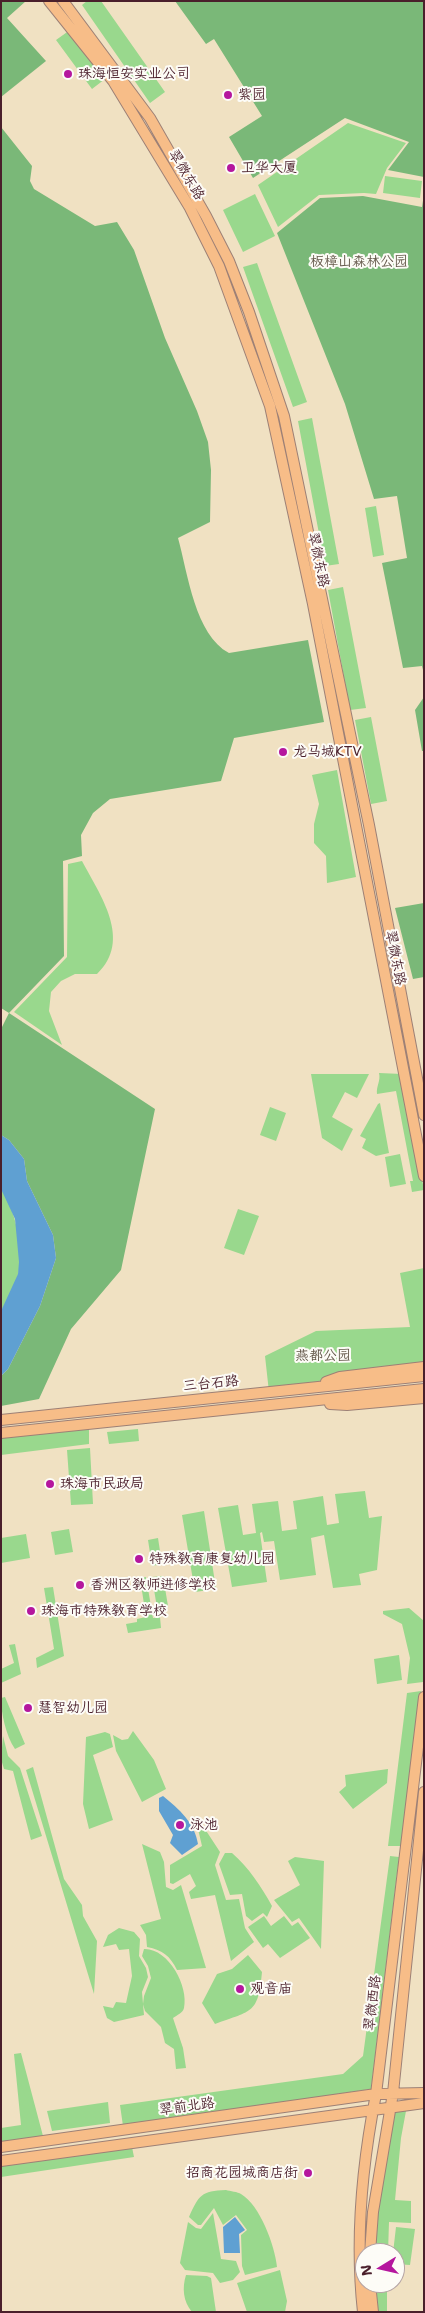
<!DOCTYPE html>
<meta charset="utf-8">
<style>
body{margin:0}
#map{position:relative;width:425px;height:2313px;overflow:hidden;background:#f0e1c2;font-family:"Shantell Sans",sans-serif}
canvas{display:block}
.frame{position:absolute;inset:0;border:2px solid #4a1f2b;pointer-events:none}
.north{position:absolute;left:355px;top:2243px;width:50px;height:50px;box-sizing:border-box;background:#fdfcf7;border:1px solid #b5a4a5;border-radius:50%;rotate:261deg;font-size:14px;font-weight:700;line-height:20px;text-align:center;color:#4a1f2b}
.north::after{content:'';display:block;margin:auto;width:18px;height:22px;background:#b5179e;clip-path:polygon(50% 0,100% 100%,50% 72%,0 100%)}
</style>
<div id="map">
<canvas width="425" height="2313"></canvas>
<div class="frame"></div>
<div class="north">N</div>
</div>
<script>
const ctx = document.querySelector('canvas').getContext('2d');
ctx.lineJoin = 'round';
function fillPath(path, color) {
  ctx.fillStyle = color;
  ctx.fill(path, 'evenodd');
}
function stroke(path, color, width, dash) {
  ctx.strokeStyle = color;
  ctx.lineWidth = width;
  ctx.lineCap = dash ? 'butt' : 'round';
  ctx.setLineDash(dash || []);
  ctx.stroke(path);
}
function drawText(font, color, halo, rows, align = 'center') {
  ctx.font = font + ' "Shantell Sans","LXGW WenKai TC",sans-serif';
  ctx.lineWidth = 4;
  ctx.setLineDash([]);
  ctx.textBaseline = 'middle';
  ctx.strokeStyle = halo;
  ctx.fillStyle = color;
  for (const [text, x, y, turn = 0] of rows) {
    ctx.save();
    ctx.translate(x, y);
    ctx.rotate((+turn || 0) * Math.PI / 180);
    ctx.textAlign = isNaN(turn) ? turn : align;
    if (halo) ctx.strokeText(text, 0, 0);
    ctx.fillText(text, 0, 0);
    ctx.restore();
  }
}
fillPath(new Path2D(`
 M87,1H101L165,92L150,103L82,5Z
 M70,30L105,79L92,89L56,40Z
 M348,123L406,143L387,168L376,194L364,193L319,195L278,227L258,185Z
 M385,176L422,181L420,198L383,193Z
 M255,194L275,236L243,252L223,210Z
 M257,263L307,402L293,407L243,267Z
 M312,418L339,564L325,566L298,421Z
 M376,506L384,555L373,557L365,508Z
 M343,587L366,708L350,710L328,590Z
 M371,717L387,801L371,804L355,720Z
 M337,770L356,877L327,883L326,856L314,843V824L319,804L312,775Z
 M82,861C100,895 133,940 97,974H75L61,981L51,992L49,1011L62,1045L14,1012L67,957L68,864Z
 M379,1073L402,1074L424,1190L412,1192L410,1181H413L396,1091L377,1094C376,1086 381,1081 379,1073Z
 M311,1074H369L357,1098L345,1092L332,1117L353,1129L342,1151L322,1138Z
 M380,1103L389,1153L376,1156L362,1148L366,1139L360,1136L378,1104Z
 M270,1107L286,1113L276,1141L260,1135Z
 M400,1154L406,1184L390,1187L385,1157Z
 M1,1189C16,1209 24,1252 18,1275C15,1287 8,1300 1,1311Z
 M238,1209L259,1216L244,1255L224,1248Z
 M424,1268V1367L308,1388L269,1392L265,1356L316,1331L410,1327L400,1273Z
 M89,1428V1444L1,1455V1437Z
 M138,1429L139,1441L109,1444L107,1432Z
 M90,1448L93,1504L71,1505L67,1450Z
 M365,1491L369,1518L382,1516L377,1570L359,1574L361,1585L333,1588L324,1535L311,1538L316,1575L280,1580L274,1541L264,1542L262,1532L260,1533L267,1582L232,1587L218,1508L238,1505L243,1535L256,1533L252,1504L278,1501L282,1531L297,1529L293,1501L323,1496L327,1525L339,1523L335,1494Z
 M204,1511L216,1589L195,1592L182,1515Z
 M69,1529L73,1552L55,1555L51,1532Z
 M26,1534L30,1558L1,1563V1538Z
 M158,1538L162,1564L152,1566L148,1540Z
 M163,1576L168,1606L157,1608L152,1577Z
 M146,1577L153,1618L160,1617L161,1628L128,1633L126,1624L137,1622V1619L146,1617L140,1578Z
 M53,1587L64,1656L37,1668L36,1658L54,1649L44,1588Z
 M409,1608L424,1621L423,1682L407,1684L410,1658L402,1624L383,1614V1611Z
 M15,1644L21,1674L1,1683V1669L14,1663L9,1645Z
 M399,1655L402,1680L377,1684L374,1659Z
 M421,1691L401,1846H388L407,1693Z
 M5,1697L25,1744L15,1749C6,1736 1,1713 1,1698Z
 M133,1731L154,1760L166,1789L142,1802L116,1751L113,1735L122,1740L128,1739Z
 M105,1732L110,1734L113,1747L93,1755L113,1820L89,1829L83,1804L86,1737Z
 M3,1736L8,1756L20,1768L42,1836L31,1840L13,1771L4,1769L1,1759Z
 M33,1767L64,1879L82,1905L83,1916L97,1941L94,1994L26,1770Z
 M388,1769L387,1783L353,1809L339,1792L346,1786L345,1775Z
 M203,1826L220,1852L215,1865L226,1900L239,1899L245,1928L254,1942L231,1961L215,1895L191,1899L189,1892L196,1886L190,1874L173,1884L170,1883V1865L202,1846L198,1829Z
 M142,1844L160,1852L164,1862L166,1887L173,1890L181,1885L206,1968L177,1970C170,1956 163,1950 147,1947L146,1935L140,1925L161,1919Z
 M225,1853H232C249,1868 261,1886 272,1906L267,1917L263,1913L252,1921L246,1916L242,1894L230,1895L219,1864Z
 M390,1856L399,1857L371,2089L123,2126L120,2105L343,2074L363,2056Z
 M295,1857L324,1861L321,1949L299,1918L292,1922L274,1900L300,1885L288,1861Z
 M264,1916L271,1926L284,1916L292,1926L298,1922L310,1938L280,1958L268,1944L263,1948L248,1927Z
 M119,1928L134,1932L140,1939L139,1956L146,1968L148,1977L142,1992L144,2015L114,2022L107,2018L103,2006L113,2008L116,2002L126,2003L132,1976L129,1949L119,1950L116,1944L103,1947L108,1935Z
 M144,1949C168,1948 189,1986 184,2008C183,2013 177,2015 173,2018L183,2048L186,2068L176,2069L174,2049L165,2043L161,2027L145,2011L143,2004L144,1996L151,1978L148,1966L142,1956Z
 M248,1955L262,1972C258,2014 253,2010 215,2024L202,2003L217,1974L232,1969Z
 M21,2053L43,2136L1,2142V2128L21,2125L14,2054Z
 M108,2102L110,2123L52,2131L47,2111Z
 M392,2111H406L401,2138L395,2200L411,2201V2223L389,2222L388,2253H372L375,2212Z
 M132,2147L134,2157L1,2177V2166Z
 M226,2190C230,2191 238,2192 241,2194C260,2205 275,2246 277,2267L245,2275L242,2266L241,2235L247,2230L236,2215L223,2225L214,2208L201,2225H198L189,2217C199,2195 201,2191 226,2190Z
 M213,2213L221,2259L236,2261L240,2272L233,2280L220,2283L213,2273L185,2270L180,2263L188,2222L196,2228L201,2229Z
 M396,2227L415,2229L410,2265L395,2264V2253H393Z
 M280,2270L287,2301L285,2312H247L237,2283Z
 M186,2275L207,2276L211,2278L216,2312H192C183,2301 182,2288 186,2275Z
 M373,2283H387V2312H375Z`), '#99d88d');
fillPath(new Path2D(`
 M1,1H26L7,18L46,61L1,97Z
 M175,1H424V177L388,170L409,142L345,118L253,178L229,137L262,116L214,39L206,44Z
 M1,127L32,166L30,181L34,189L95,226L117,222L134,250L165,338L197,411L208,442L211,470L210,522L178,538C188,574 195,635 229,653L308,640L324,722L234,738L221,781L110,799L93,813L81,835L82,856L63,861L64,956L9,1013L155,1109L121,1270L71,1329L39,1399L1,1406V1376L8,1369L40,1306L56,1258L53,1235L27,1181L24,1159L9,1140L1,1135V1029L9,1013L1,1008Z
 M424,194V674L422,666L403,668L382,563L407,558L397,496L374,499L345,404L277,233L320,198L363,196L422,207Z
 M424,697V751H422L415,710Z
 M424,903V977L413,979L395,908Z`), '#7ab878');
fillPath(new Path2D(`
 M1,1135L9,1140L24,1159L27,1181L53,1235L56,1258L40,1306L8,1369L1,1376V1311L18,1274L19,1262L15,1219L1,1189Z
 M163,1796C179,1809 195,1823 198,1844L182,1855L170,1843L173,1835L159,1811V1798Z
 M235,2217L245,2230L239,2234L240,2253H224L223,2227Z`), '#5fa0d2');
const major = new Path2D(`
 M49,1L113,81L190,208L219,266L270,406L313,604L424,1176
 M63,1L150,118L206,216L229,261L249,312L284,416L369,825L424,1115
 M326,1382L340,1377L424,1367
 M330,1404L347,1405L424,1398
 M1,1420L424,1376
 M1,1433L424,1389
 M1,2147L376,2094L424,2093
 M1,2161L424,2103
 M370,2253L373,2212L393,2093L424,1792
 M370,2283L373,2312
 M363,2312C355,2240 362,2165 376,2094L424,1697`);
stroke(major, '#9d8076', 12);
stroke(major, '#f7bd88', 10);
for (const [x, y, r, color] of [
 [68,74,5,"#b5179e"],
 [228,95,5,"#b5179e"],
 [231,168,5,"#b5179e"],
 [283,752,5,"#b5179e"],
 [50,1484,5,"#b5179e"],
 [139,1559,5,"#b5179e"],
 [80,1585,5,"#b5179e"],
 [31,1611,5,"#b5179e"],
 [28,1708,5,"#b5179e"],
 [180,1825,5,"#b5179e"],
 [240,1989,5,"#b5179e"],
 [308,2173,5,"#b5179e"]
]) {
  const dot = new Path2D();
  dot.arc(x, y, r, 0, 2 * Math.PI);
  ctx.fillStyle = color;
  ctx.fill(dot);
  stroke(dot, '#fdfcf7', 2);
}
drawText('14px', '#4a1f2b', '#fdfcf7', [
 ["珠海恒安实业公司",78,74],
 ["紫园",238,95],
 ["卫华大厦",241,168],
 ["龙马城KTV",293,752],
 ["珠海市民政局",60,1484],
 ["特殊教育康复幼儿园",149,1559],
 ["香洲区教师进修学校",90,1585],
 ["珠海市特殊教育学校",41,1611],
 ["慧智幼儿园",38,1708],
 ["泳池",190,1825],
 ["观音庙",250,1989],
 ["招商花园城商店街",298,2173,"right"]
], 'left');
drawText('14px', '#4a1f2b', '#fdfcf7', [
 ["翠微东路",186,175,59],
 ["翠微东路",318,560,78],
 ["翠微东路",395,958,79],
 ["三台石路",211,1384,-6],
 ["翠微西路",373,2003,-83],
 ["翠前北路",187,2107,-8]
]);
drawText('14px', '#625648', '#fdfcf7', [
 ["板樟山森林公园",359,262],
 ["燕都公园",323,1356]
]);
</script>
